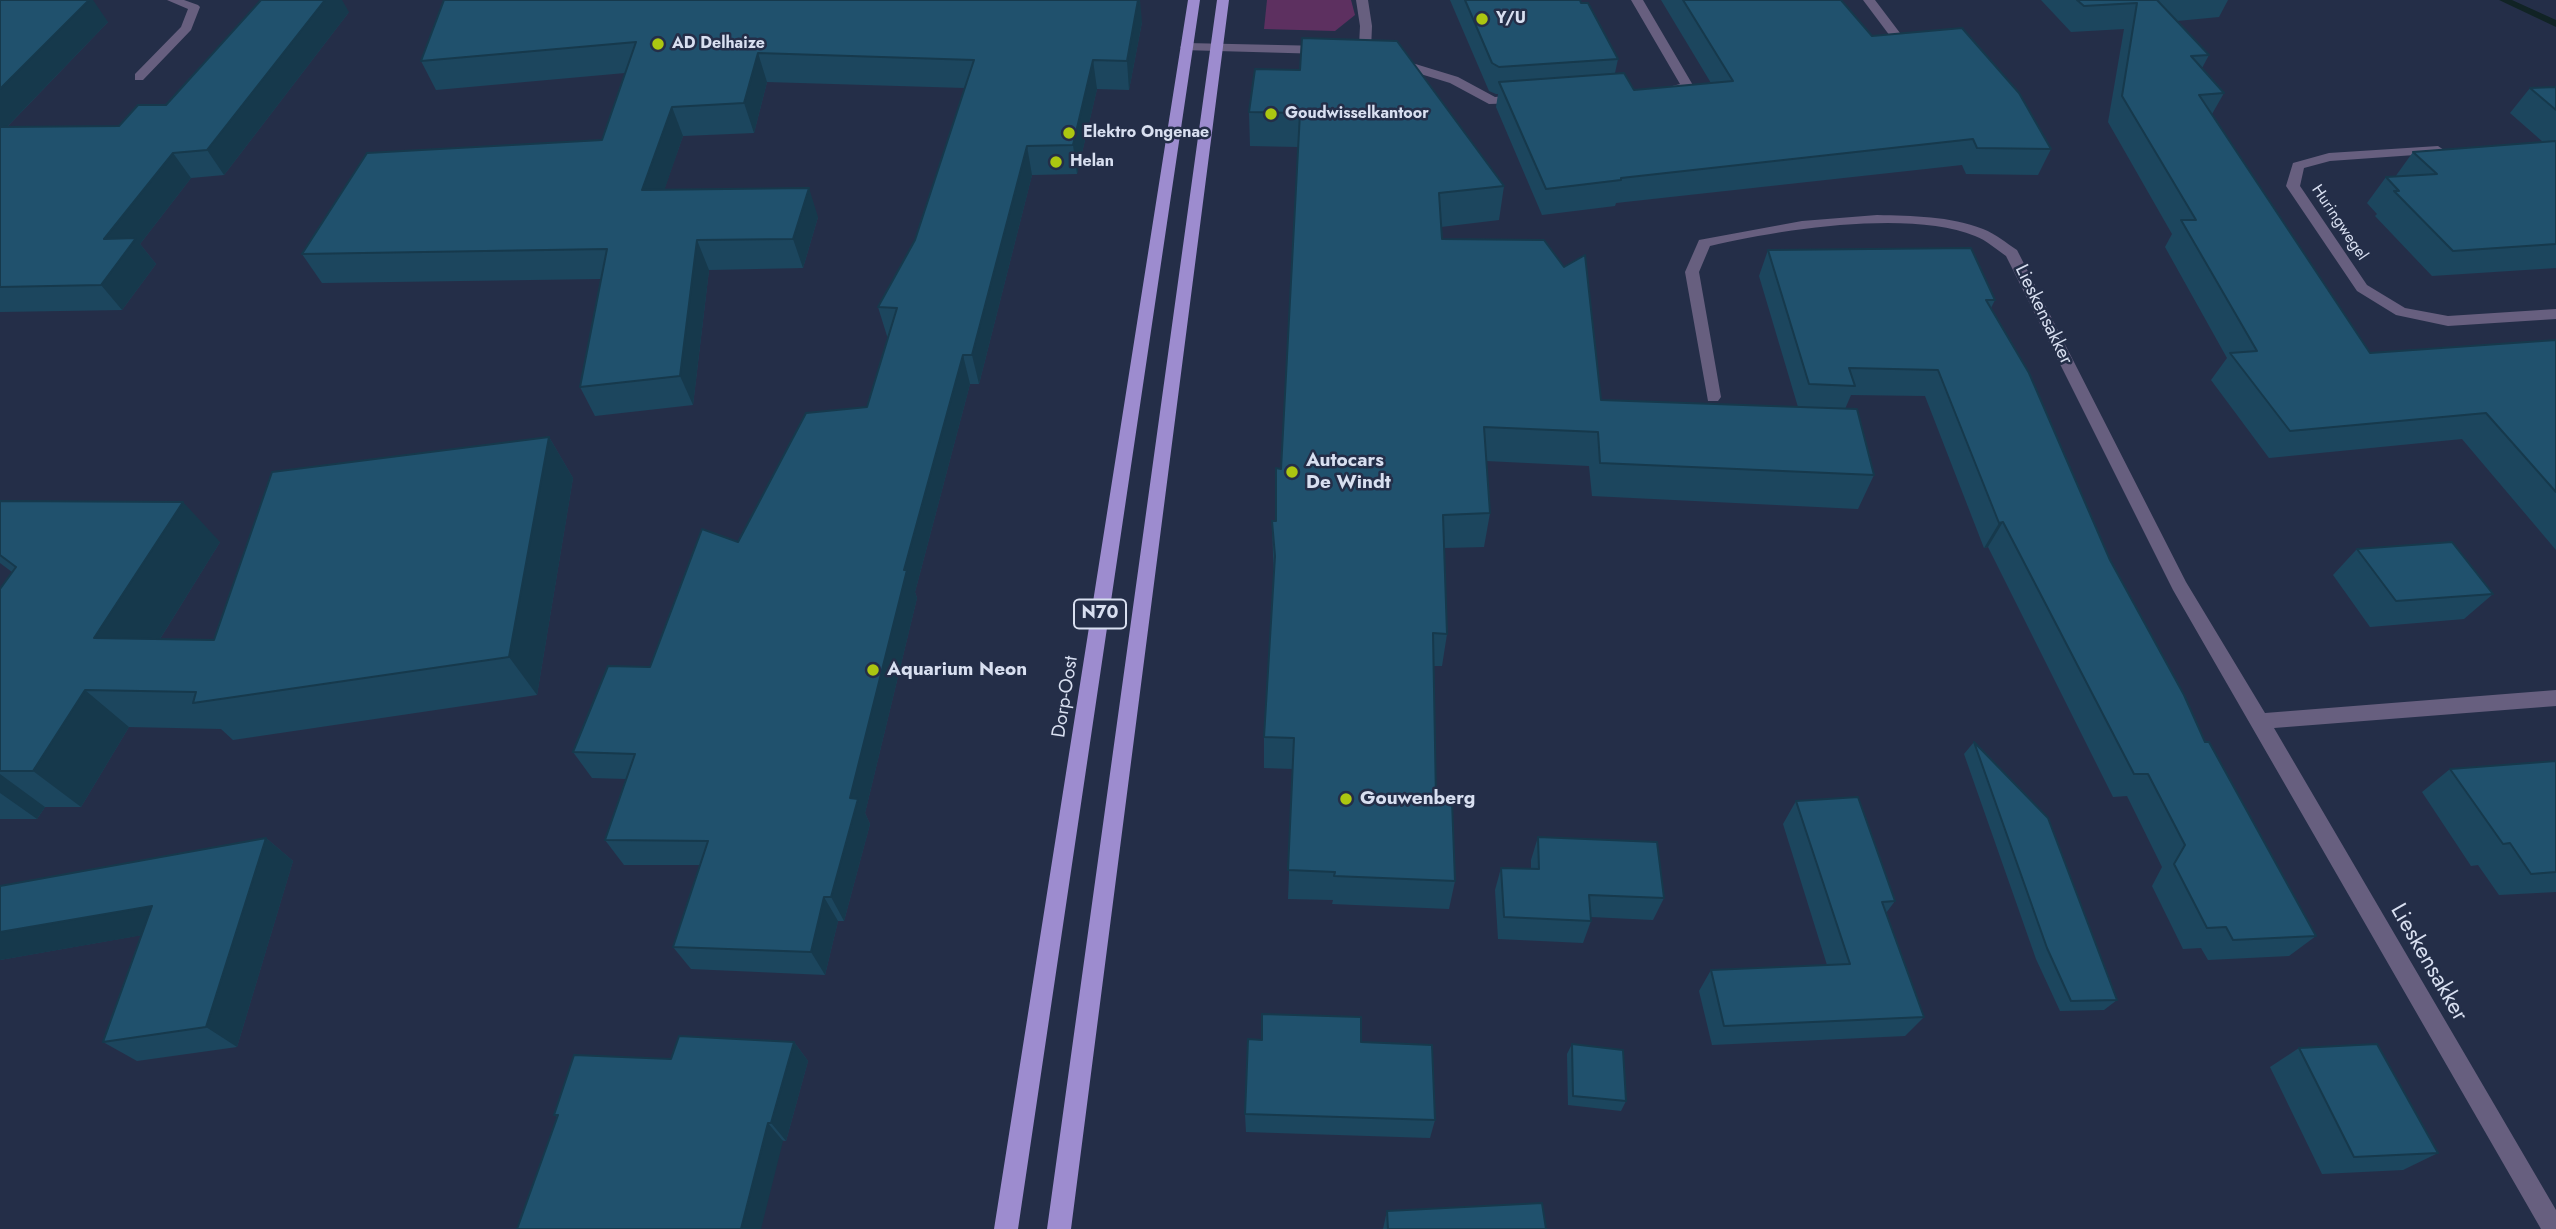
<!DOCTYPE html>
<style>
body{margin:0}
canvas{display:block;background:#242e48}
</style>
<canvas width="2556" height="1229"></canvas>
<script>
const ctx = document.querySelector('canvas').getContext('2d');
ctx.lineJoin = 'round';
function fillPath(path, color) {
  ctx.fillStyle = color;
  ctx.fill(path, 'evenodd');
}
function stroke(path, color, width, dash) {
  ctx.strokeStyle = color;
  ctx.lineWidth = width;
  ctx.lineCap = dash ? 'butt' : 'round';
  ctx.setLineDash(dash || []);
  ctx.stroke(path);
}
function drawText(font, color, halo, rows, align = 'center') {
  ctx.font = font + ' Jost,sans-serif';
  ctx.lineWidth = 5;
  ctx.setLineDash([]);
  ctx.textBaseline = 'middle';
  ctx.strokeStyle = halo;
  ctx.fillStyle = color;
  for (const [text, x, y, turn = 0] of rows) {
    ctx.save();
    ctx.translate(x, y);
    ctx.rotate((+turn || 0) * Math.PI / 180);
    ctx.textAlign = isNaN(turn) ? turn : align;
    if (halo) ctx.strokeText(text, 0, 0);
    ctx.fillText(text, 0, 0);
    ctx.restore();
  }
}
fillPath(new Path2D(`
 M1267,0H1351L1355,15L1335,31L1264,29Z`), '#5d3060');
fillPath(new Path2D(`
 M2499,0H2512L2556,20V27Z`), '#112325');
fillPath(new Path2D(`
 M1631,0H1643L1694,87L1692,90L1667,93L1661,89L1680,84Z
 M1391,59H1399L1458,77L1495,97L1520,95L1526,99L1520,103L1489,104L1450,83L1391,65Z`), '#675f7f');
fillPath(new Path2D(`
 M167,0H184L198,5L200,7L191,30L143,80H135V74L181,27L188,9Z
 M1356,0H1368L1372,26L1371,50C1366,56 1351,56 1346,50L1359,46L1360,26Z
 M1863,0H1875L1900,33L1898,36H1890Z
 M1186,43L1324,46L1330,50L1324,54L1182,50L1180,47Z
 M2438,146L2444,150L2443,153L2330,161L2304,168L2300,186L2367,285L2405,308L2448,316L2556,309V319L2448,326L2396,315L2357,291L2286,186L2293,163L2329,153Z
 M1877,215C1912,216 1950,216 1983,229C1996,234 2006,243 2017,250L2186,582L2265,713L2556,690V706L2274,728L2556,1210V1229H2541L2173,590L2006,256C1996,249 1986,240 1975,236C1910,209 1777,230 1710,246L1699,272L1721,397L1718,401H1708L1685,272L1699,240L1802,221Z`), '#675f7f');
fillPath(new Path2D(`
 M1188,0H1200L1018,1229H994Z
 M1217,0H1229L1071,1229H1047Z`), '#9d8ccf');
fillPath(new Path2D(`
 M0,0L108,22L7,127L119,126L166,105L349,12L224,175L191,178L140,244L156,264L122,310L0,312Z
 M444,0L1142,22L1129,90L1097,89L1077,174L1032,175L979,384H970L915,592L917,598L865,813L870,824L844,921H838L825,975L691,969L673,947L700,865H624L605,840L626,779L592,778L573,752L650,667L738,542L867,407L888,337L887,336L878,307L915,240L965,88L767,82L754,133L683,136L664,190L818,217L803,268L709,270L693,405L595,416L580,387L601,279L322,283L302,254L602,140L625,73L436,90L421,61Z
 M1450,0H1580L1618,59L1615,73L1634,90L1711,83L1661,0H1841L1872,36L2051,149L2038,175L1966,174L1962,165L1616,203L1615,206L1542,215L1496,107L1498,94H1496L1489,91Z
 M2041,0H2228L2219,17L2177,21L2209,55L2202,68L2224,93L2212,114L2370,353L2556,340V550L2462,439L2269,458L2211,380L2227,358L2165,247L2172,234L2108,122L2124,29L2071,32Z
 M1255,69L1504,186L1499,220L1441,227L1442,239L1601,400L1798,407L1759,276L1768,250L1995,300L1991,308L2110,560L2205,742L2316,936L2289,956L2208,960L2201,948L2183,949L2152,886L2162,867L2127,796L2113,797L1988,547L1984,548L1925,396L1851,395L1845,409L1874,475L1858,509L1592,496L1589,466L1486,461L1490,513L1484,547L1444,548L1447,634L1442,666H1433L1436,800L1455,881L1449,909L1332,904L1333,900L1288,899L1293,769L1264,768V737L1274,575L1273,554L1272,521H1276L1281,469L1298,147L1250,146L1249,112Z
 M2556,87V268L2432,276L2375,216L2377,214L2367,203L2386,177H2395L2413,152L2543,142L2510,113L2530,88Z
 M549,437L573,478L537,695L233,740L221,729L129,727L81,807H45L37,819H0V589L12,572L0,563V501L220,542L160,639L214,640Z
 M2357,549L2493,594L2464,619L2370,627L2333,575Z
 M1974,742L2117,1000L2104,1010L2060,1011L2036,959L1964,754Z
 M2556,761V892L2499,895L2478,865L2471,866L2422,792L2450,769Z
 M1796,801L1895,901L1886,913L1924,1017L1905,1036L1712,1045L1699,991L1711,970L1827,965L1783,824Z
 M1538,837L1664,898L1653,920L1591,917V921L1583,943L1498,939L1495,890L1501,868L1531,869V860Z
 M266,838L293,861L237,1047L137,1061L103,1042L142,935L0,960V886Z
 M794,1042L808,1061L786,1141L557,1117L554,1115L671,1059Z
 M1361,1042L1435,1120L1430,1138L1246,1132L1245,1114Z
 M1572,1044L1626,1101L1621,1111L1568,1105L1567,1054Z
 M2299,1048L2438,1153L2403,1170L2322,1174L2270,1067Z
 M1387,1211L1546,1229H1383Z`), '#1c465e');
fillPath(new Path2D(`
 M89,0H93L108,22L0,134V89Z
 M325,0H342L349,12L224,175L207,150Z
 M1138,0H1140L1142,22L1129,90L1127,61Z
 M758,53L767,82L754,133L744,103Z
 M1093,60L1097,89L1077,174L1073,145Z
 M672,107L683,136L654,220L642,190Z
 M1027,146L1032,175L979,384L972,355Z
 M173,153L191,178L140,244L156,264L122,310L101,285L104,239Z
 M809,188L818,217L803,268L793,239Z
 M697,240L709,270L693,405L680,376Z
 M963,355L970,384L915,592L917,598L865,813L870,824L844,921L831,897L850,798L904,570Z
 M549,437L573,478L537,695L509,657Z
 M183,502L220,542L137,676L94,638Z
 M2003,522L1988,547L1984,548L1999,523Z
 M85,690L129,727L81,807L33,771Z
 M0,774L45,807L37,819L0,793Z
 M266,838L293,861L237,1047L206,1027Z
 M824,897L838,921L825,975L811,952Z
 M152,906L183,928L0,960V932Z
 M794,1042L808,1061L786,1141L771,1123Z
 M768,1123L783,1141L761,1229H741Z`), '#16394c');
const building = new Path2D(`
 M0,0H89L0,89Z
 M261,0H325L207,150L173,153L104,239L136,238L101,285L0,287V127L119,126L138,105H166Z
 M444,0H1138L1127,61L1093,60L1073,145L1027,146L972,355H963L904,570H907L850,798L858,799L831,897H824L811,952L673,947L708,841L605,840L635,754L573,752L608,666L650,667L702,529L738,542L806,413L867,407L897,308L878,307L915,240L974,60L758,53L744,103L672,107L642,190L809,188L793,239L697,240L680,376L580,387L607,249L302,254L367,153L602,140L636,42L421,61Z
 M1465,0H1580L1581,3H1588L1618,59L1499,67L1492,63Z
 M1683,0H1841L1872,36L1962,28L2019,93L2051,149L1977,148L1973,139L1621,178V180L1546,189L1499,82L1624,73L1634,90L1733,81Z
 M2077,0H2157L2209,55L2191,56L2224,93L2199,95L2370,353L2556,340V492L2486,413L2290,431L2230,353L2257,351L2181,220H2196L2122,96L2137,3L2084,6Z
 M1302,38L1397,41L1504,186L1439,193L1442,239L1544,240L1564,267L1585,255L1601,400L1857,409L1874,475L1600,463L1598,432L1484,427L1490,513L1443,515L1447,634L1433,633L1436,800L1452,801L1455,881L1334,876L1335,872L1288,870L1294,738L1264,737L1275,556L1272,521H1276V468L1281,469L1300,113L1249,112L1255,69L1300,70Z
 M2556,87V110L2530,88Z
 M2556,141V244L2453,251L2394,191H2399L2386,177L2437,174L2413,152Z
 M1971,248L1995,300H1986L2029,373L2110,560L2184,695L2205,742H2209L2316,936L2233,940L2226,927L2207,928L2174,864L2185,845L2148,774H2134L2003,522L1999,523L1938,370L1849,368L1855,386L1809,384L1768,250Z
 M549,437L509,657L193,703L196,692L85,690L33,771H0V589L16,567L0,555V501L183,502L94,638L214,640L272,472Z
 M2452,542L2493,594L2396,601L2357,549Z
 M1974,742L2048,818L2117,1000L2071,1001L2047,948Z
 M2556,761V872L2531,874L2510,843L2503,844L2450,769Z
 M1858,797L1895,901L1882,902L1924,1017L1724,1026L1711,970L1850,964L1796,801Z
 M1538,837L1657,842L1664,898L1589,895L1591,921L1504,917L1501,868L1539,869Z
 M266,838L206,1027L103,1042L152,906L0,932V886Z
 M1262,1014L1361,1017V1042L1432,1045L1435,1120L1245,1114L1248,1039L1262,1040Z
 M679,1036L794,1042L771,1123H768L741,1229H517L558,1115H554L574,1055L671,1059Z
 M1572,1044L1623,1050L1626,1101L1573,1096Z
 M2377,1044L2438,1153L2354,1157L2299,1048Z
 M1542,1203L1546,1229H1388L1387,1211Z`);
fillPath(building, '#20516d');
stroke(building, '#16394c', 2);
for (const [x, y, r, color] of [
 [1482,19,7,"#acc611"],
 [658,44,7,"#acc611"],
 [1271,114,7,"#acc611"],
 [1069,133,7,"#acc611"],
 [1056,162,7,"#acc611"],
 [1292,472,7,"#acc611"],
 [873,670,7,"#acc611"],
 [1346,799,7,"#acc611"]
]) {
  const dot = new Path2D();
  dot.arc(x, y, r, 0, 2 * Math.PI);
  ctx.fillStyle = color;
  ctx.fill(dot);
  stroke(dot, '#242e48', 2.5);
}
drawText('bold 16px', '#d8dff0', '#242e48', [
 ["Y/U",1496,19],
 ["AD Delhaize",672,44],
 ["Goudwisselkantoor",1285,114],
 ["Elektro Ongenae",1083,133],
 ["Helan",1070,162]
], 'left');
drawText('16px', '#d8dff0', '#242e48', [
 ["Huringwegel",2339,223,56]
]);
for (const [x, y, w] of [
 [1100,614,52]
]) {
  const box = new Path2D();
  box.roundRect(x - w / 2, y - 14.5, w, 29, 5);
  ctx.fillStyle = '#242e48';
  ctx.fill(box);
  stroke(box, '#d8dff0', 2);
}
drawText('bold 18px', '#d8dff0', null, [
 ["N70",1100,614]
]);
drawText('19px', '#d8dff0', '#242e48', [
 ["Lieskensakker",2043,315,64],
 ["Dorp-Oost",1066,697,-81]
]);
drawText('bold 19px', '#d8dff0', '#242e48', [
 ["Autocars",1306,461],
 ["De Windt",1306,483],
 ["Aquarium Neon",887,670],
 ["Gouwenberg",1360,799]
], 'left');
drawText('23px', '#d8dff0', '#242e48', [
 ["Lieskensakker",2428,963,60]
]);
</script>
